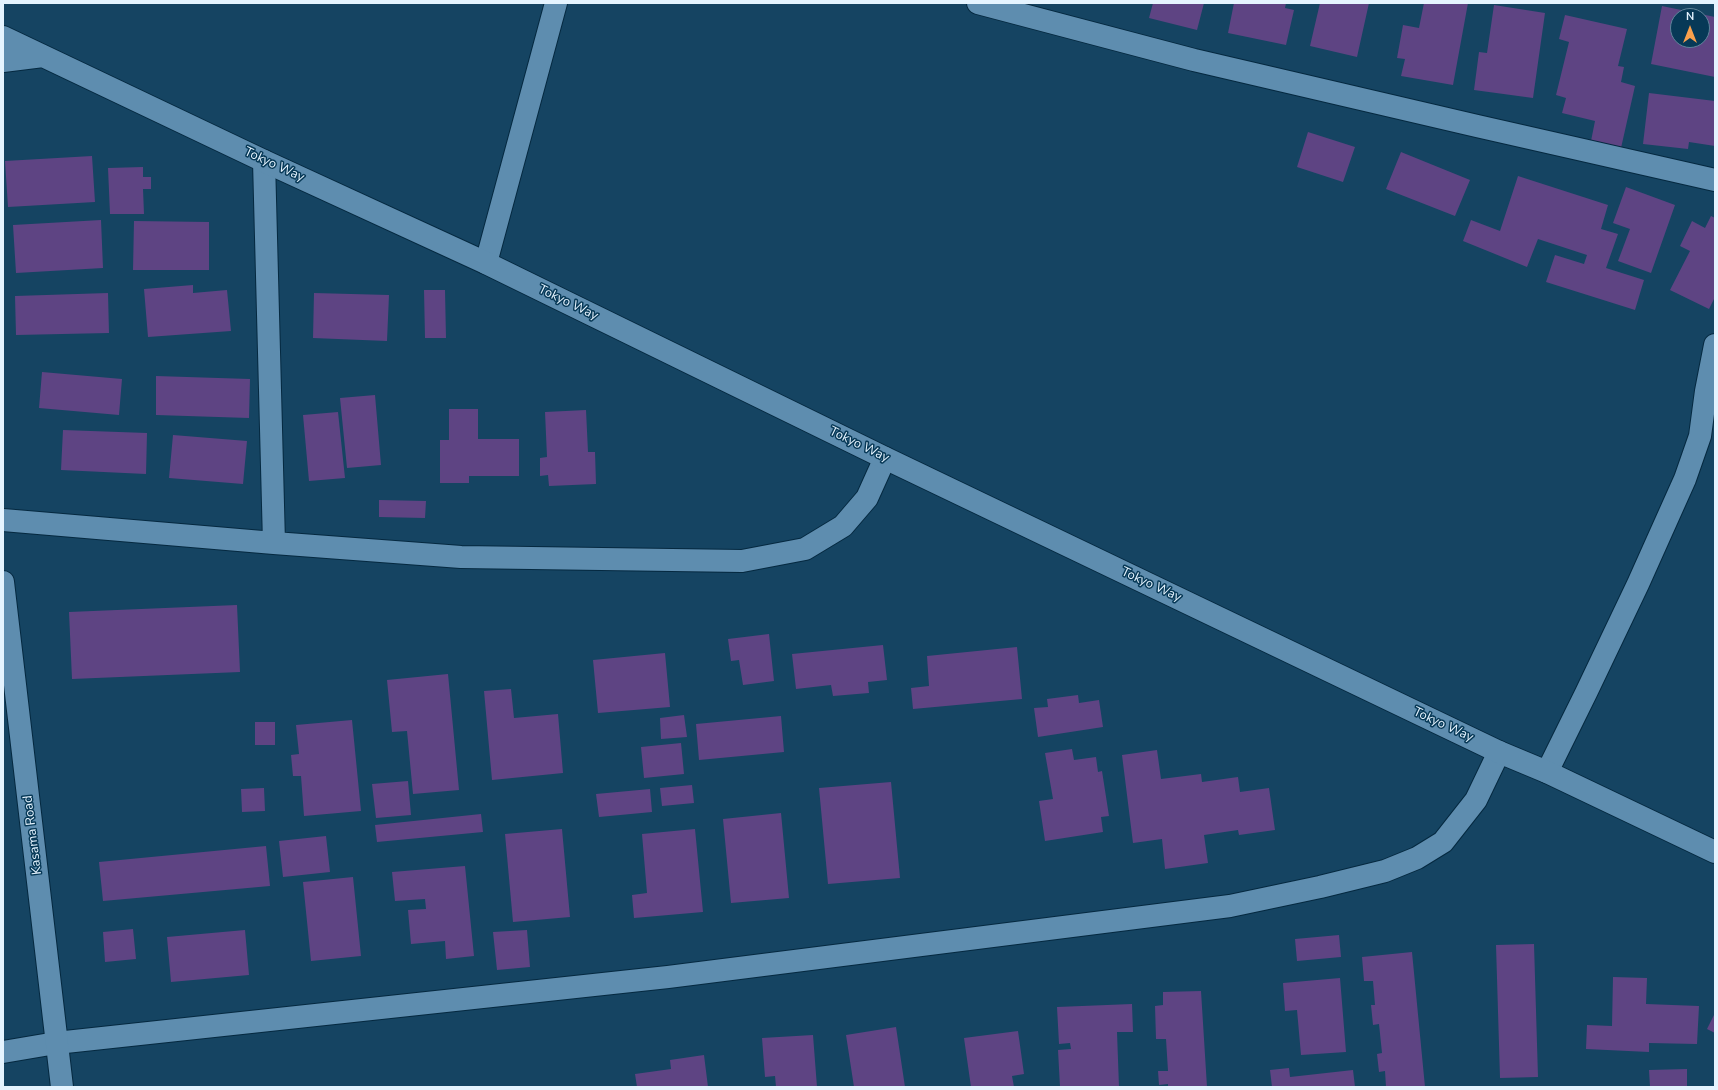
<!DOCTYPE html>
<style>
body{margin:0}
#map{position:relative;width:1718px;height:1090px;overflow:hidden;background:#154462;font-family:"Nunito Sans",sans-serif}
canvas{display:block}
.frame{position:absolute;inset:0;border:4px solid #e5f4ff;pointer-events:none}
.north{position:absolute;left:1670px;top:8px;width:40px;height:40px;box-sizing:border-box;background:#073957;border:1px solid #60849a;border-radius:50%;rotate:0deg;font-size:11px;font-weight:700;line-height:16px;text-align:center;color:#e5f4ff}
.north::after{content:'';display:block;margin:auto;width:14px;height:18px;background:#f9a04c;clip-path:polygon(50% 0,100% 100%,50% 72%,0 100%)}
</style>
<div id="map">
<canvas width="1718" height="1090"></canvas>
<div class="frame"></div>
<div class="north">N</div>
</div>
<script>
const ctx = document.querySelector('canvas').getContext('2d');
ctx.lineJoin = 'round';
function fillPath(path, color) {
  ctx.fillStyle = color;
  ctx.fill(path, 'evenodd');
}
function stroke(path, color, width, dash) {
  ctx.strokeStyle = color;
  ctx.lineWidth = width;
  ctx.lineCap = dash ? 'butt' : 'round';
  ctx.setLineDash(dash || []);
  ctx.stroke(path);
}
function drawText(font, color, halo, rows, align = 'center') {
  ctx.font = font + ' "Nunito Sans",sans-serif';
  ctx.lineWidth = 3;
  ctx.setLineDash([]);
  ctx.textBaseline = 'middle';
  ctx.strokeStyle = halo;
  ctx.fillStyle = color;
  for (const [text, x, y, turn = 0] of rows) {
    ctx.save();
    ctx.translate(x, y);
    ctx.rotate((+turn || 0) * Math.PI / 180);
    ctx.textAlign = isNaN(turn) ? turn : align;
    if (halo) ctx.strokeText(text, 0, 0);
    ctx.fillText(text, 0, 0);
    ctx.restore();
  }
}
fillPath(new Path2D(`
 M1153,3H1204L1197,30L1149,18Z
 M1234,3H1286L1285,8L1294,10L1286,45L1228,33Z
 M1320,3H1369L1357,57L1310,46Z
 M1424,3H1468L1453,85L1401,76L1405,59L1397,58L1403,25L1419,28Z
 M1494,5L1545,13L1533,98L1474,90L1479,52L1487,53Z
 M1662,6L1715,17V77L1651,64ZM1678,16H1702V40H1678Z
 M1565,15L1627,29L1618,66L1624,67L1621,82L1635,86L1621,148L1591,141L1595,121L1562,113L1566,98L1556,95L1569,42L1559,39Z
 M1649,93L1715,101V146L1689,142L1688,149L1643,144Z
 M1308,132L1355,147L1343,182L1297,167Z
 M1401,152L1470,180L1455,216L1386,189Z
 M92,156L95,202L8,207L5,161Z
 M143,167V177H151V189H143L144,214H110L108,168Z
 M1518,176L1608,205L1601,229L1618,234L1606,268L1644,280L1635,310L1546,282L1555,255L1584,264L1587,255L1538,239L1527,267L1463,241L1471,220L1500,231Z
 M1626,187L1675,205L1651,273L1618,261L1630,229L1613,223Z
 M1711,216L1715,218V297L1709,309L1670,290L1690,251L1680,246L1692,221L1705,228Z
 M101,220L103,268L16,273L13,225Z
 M134,221L209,222V270H133Z
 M193,285V293L227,290L231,331L148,337L144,289Z
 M424,290H445L446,338H425Z
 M108,293L109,333L16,335L15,296Z
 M314,293L389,295L387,341L313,338Z
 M42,372L122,379L119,415L39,408Z
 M156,376L250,379L249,418L156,415Z
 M375,395L381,465L347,468L340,398Z
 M449,409H478V439H519V476H469V483H440V440H449Z
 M586,410L588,452H595L596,484L549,486L548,475L540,476V458L547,457L545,412Z
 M338,412L345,478L309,481L303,415Z
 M63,430L147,433L146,474L61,470Z
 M173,435L247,441L243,484L169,478Z
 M379,500L426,501L425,518L379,517Z
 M237,605L240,672L72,679L69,612Z
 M769,634L774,681L743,685L739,660L731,661L728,639Z
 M883,645L887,680L868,682L869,693L833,696L831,685L796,689L792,654Z
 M1017,647L1022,699L913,709L911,688L929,686L927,656Z
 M665,653L670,707L598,713L593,660Z
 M448,674L459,790L413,794L407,731L392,732L387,680Z
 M511,689L514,718L558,714L563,773L492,780L484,691Z
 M1078,695L1079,703L1099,700L1103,727L1038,737L1034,708L1048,707L1047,699Z
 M684,715L687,737L661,739L660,718Z
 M781,716L784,752L699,760L696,724Z
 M352,720L361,811L304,816L301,776H293L291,755L299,754L296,725Z
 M255,722H275V745H255Z
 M681,743L684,774L644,778L641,747Z
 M1072,749L1074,760L1096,757L1098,772L1102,771L1109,816L1101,817L1103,832L1045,841L1039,801L1053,799L1045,753Z
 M1157,750L1161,779L1201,774L1202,782L1238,777L1240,792L1269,788L1275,830L1239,835L1238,830L1204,835L1208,863L1165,869L1162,839L1133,843L1122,755Z
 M408,781L411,815L376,818L372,784Z
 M891,782L900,878L828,884L819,788Z
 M692,785L694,803L662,806L660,788Z
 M264,788L265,811L242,812L241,789Z
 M650,789L652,812L599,817L596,794Z
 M781,813L789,898L731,903L723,819Z
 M481,814L483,832L377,842L375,825Z
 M562,829L570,917L513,922L505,834Z
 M695,829L703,912L634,918L632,895L647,893L642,834Z
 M326,836L330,872L283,877L279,841Z
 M266,846L270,886L103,901L99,862Z
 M465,866L474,956L446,959L445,941L411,944L408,910L426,909L425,899L395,901L392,872Z
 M353,877L361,956L311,961L303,882Z
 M133,929L136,959L105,962L103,932Z
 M245,930L249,975L171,982L167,937Z
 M527,930L530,967L497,970L493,932Z
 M1339,935L1341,957L1297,961L1295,939Z
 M1534,944L1538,1077L1500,1078L1496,945Z
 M1412,952L1425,1087H1386L1385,1071L1379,1072L1377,1054L1382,1053L1379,1024L1373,1025L1371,1005H1375L1373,981H1364L1362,957Z
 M1613,977L1647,978L1646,1004L1699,1006L1697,1044L1649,1043V1052L1586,1049L1587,1025L1612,1026Z
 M1340,978L1346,1052L1301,1055L1297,1010L1285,1011L1283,983Z
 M1201,991L1207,1087H1168V1084L1159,1085L1158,1071H1168L1166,1039H1156L1155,1006L1163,1005V992Z
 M1132,1004L1133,1032H1117L1119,1087H1060L1058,1050L1071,1049L1070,1043L1059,1044L1057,1007Z
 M1715,1013V1033L1707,1029Z
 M896,1027L905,1087H854L846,1035Z
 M1018,1031L1024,1074L1012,1076L1014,1087H971L964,1038Z
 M813,1035L817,1087H776L775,1076L765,1077L762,1038Z
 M704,1055L708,1087H637L635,1074L671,1069L670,1060Z
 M1289,1068L1290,1077L1353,1070L1355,1087H1272L1270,1070Z
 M1687,1069V1087H1650L1649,1070Z`), '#5e4483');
const street = new Path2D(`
 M978,3L1194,60L1477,126L1715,180
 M264,161L274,543
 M486,263L556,3
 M3,520L274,543L461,557L742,561L805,549L843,526L867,498L885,458
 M1547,772L1586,693L1638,584L1685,479L1700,436L1706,391L1715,345
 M3,1052L56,1043L668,977L1230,906L1320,887L1385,871L1417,858L1443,842L1476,800L1499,752`);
const secondary = new Path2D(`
 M3,37L264,161L486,263L885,458L1499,752L1547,772L1715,852
 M3,61L43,56
 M3,582L62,1087`);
stroke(street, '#052940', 24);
stroke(secondary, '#052940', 24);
stroke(street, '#5e8daf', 22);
stroke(secondary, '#5e8daf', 22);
drawText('13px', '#e5f4ff', '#073957', [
 ["Tokyo Way",274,165,25],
 ["Tokyo Way",568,303,26],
 ["Tokyo Way",859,445,26],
 ["Tokyo Way",1151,585,25],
 ["Tokyo Way",1443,725,25],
 ["Kasama Road",33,835,-97]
]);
</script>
